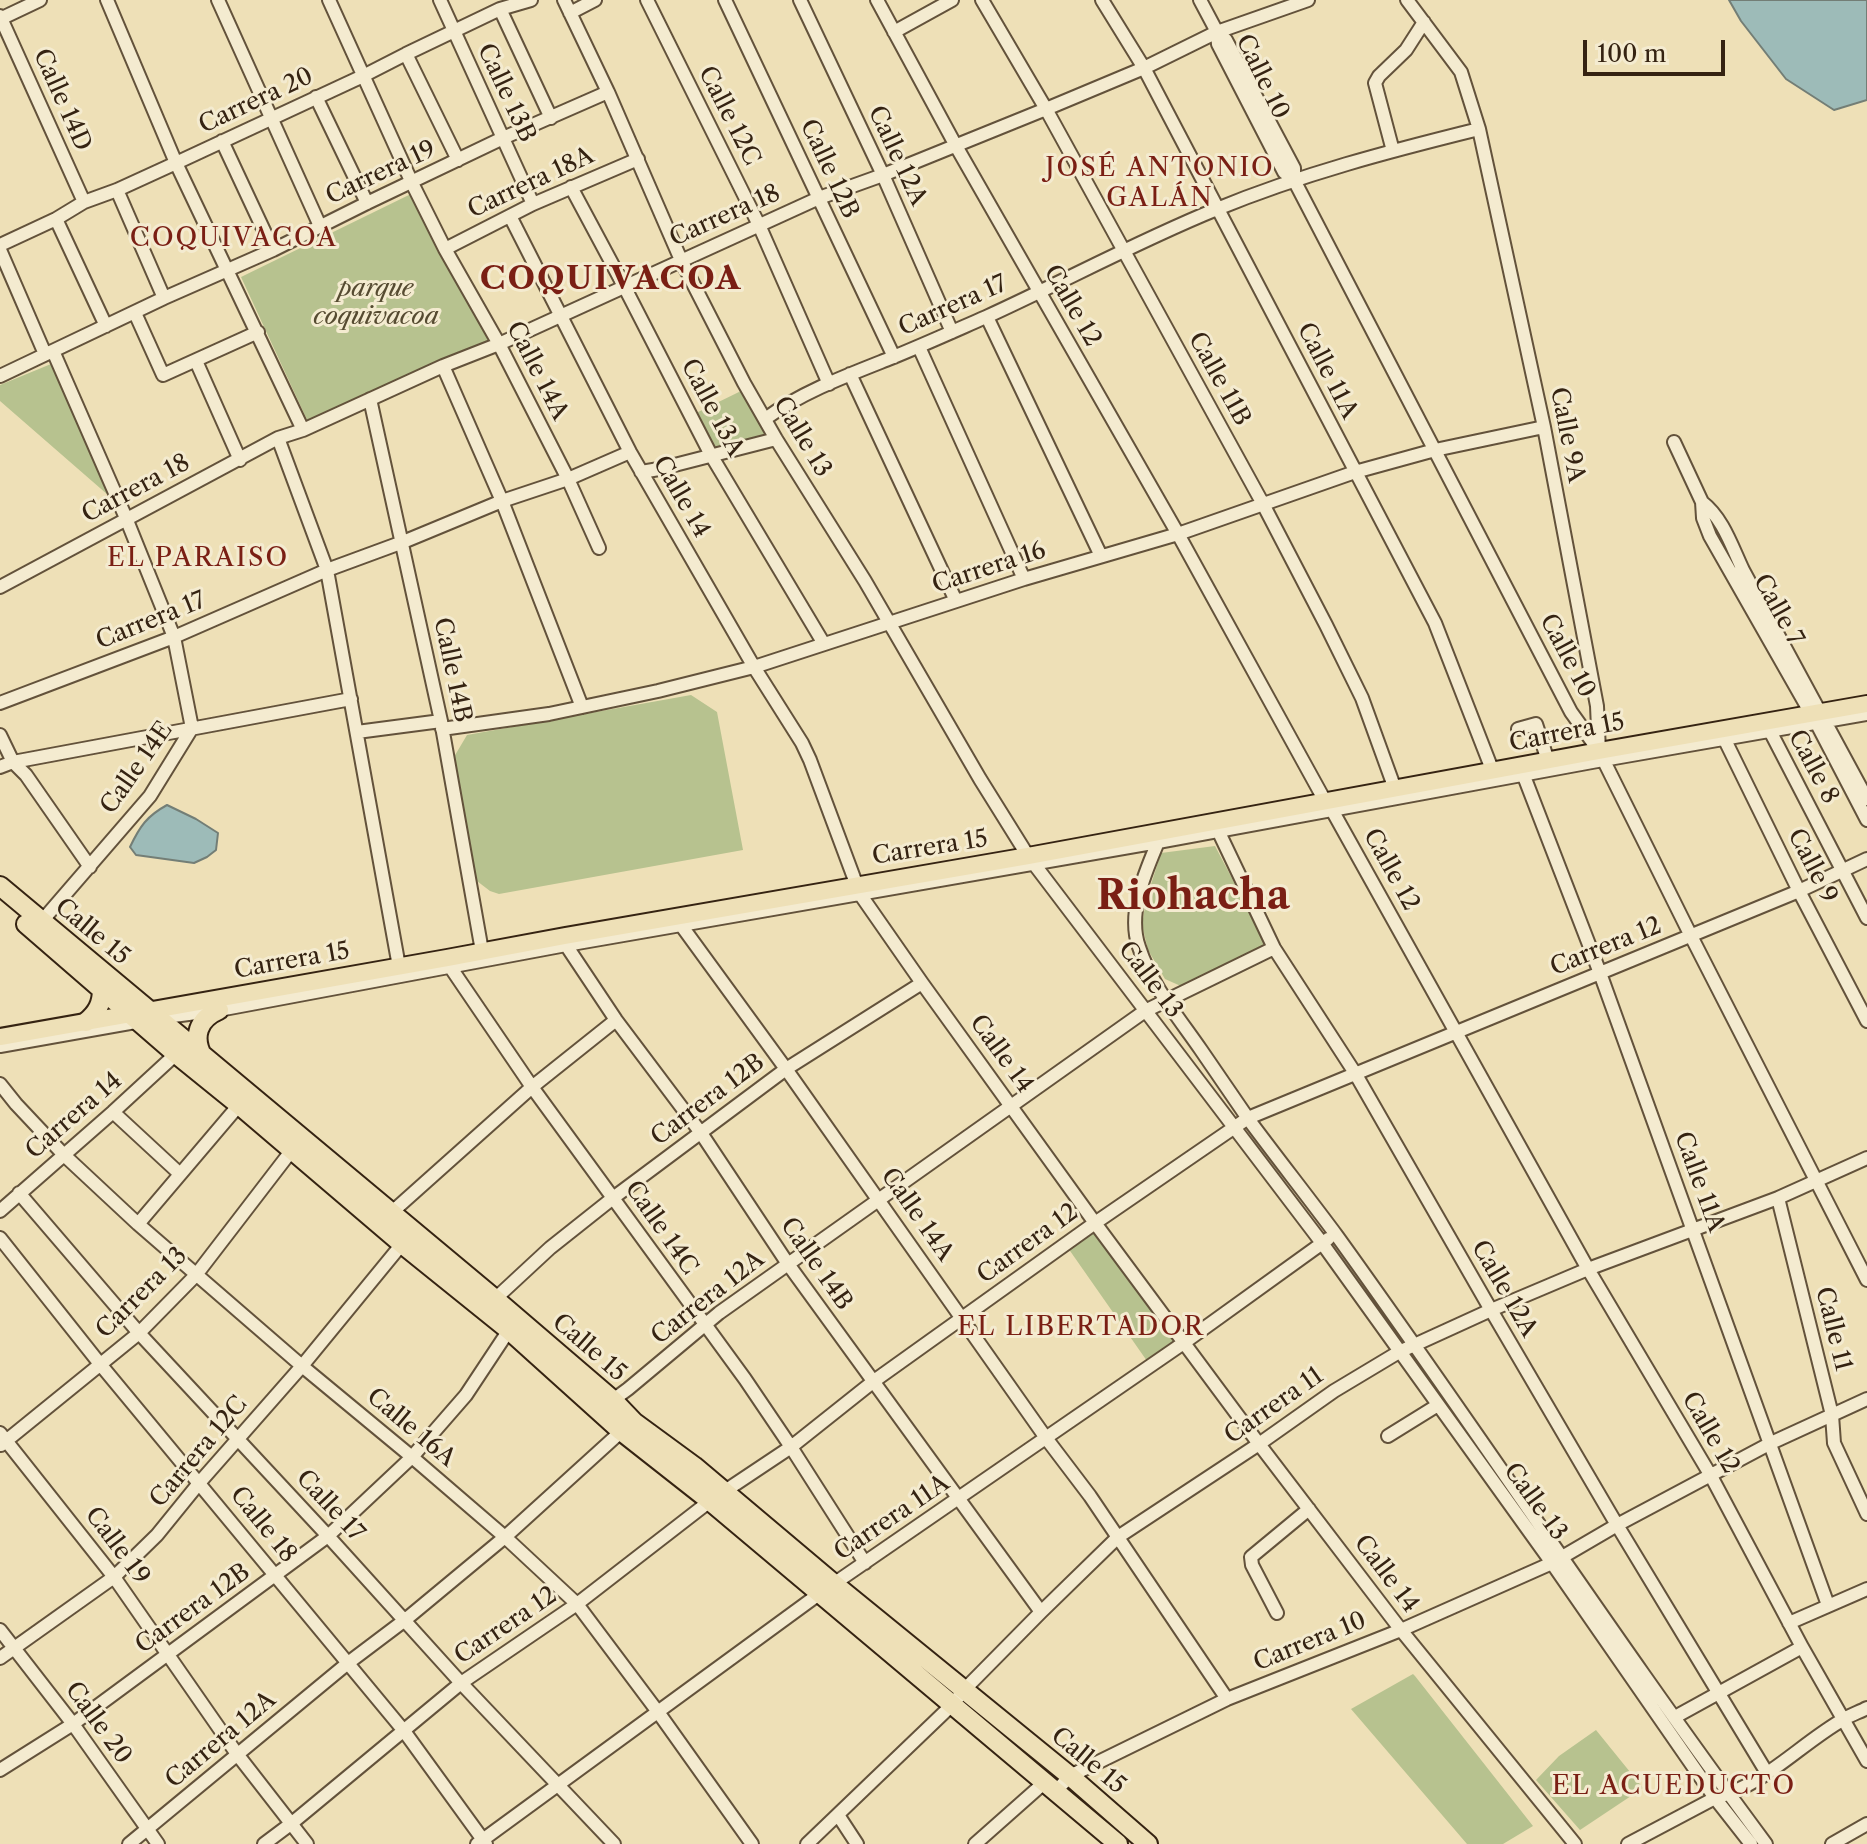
<!DOCTYPE html>
<meta charset="utf-8">
<style>
body{margin:0}
#map{position:relative;width:1867px;height:1844px;overflow:hidden;background:#eee0b7;font-family:"Libre Caslon Text",serif}
canvas{display:block}
.scale{position:absolute;left:1583px;top:40px;width:142px;height:36px;box-sizing:border-box;border:4px solid #352312;border-top:0;padding-left:10px;font-size:24px;line-height:28px;white-space:nowrap;color:#352312;-webkit-text-stroke:6px #f4ebd0;paint-order:stroke}
</style>
<div id="map">
<canvas width="1867" height="1844"></canvas>
<div class="scale">100 m</div>
</div>
<script>
const ctx = document.querySelector('canvas').getContext('2d');
ctx.lineJoin = 'round';
function fillPath(path, color) {
  ctx.fillStyle = color;
  ctx.fill(path, 'evenodd');
}
function stroke(path, color, width, dash) {
  ctx.strokeStyle = color;
  ctx.lineWidth = width;
  ctx.lineCap = dash ? 'butt' : 'round';
  ctx.setLineDash(dash || []);
  ctx.stroke(path);
}
function drawText(font, color, halo, rows, align = 'center') {
  ctx.font = font + ' "Libre Caslon Text",serif';
  ctx.lineWidth = 6;
  ctx.setLineDash([]);
  ctx.textBaseline = 'middle';
  ctx.strokeStyle = halo;
  ctx.fillStyle = color;
  for (const [text, x, y, turn = 0] of rows) {
    ctx.save();
    ctx.translate(x, y);
    ctx.rotate((+turn || 0) * Math.PI / 180);
    ctx.textAlign = isNaN(turn) ? turn : align;
    if (halo) ctx.strokeText(text, 0, 0);
    ctx.fillText(text, 0, 0);
    ctx.restore();
  }
}
fillPath(new Path2D(`
 M413,193L494,341L308,422L241,277Z
 M51,364L108,495L0,401V385Z
 M741,391L767,435L717,450L694,414Z
 M691,695L717,712L743,850L499,894L490,891L473,878L451,762L467,735Z
 M1215,846L1267,945L1183,987L1165,979L1148,950L1142,925L1146,900L1161,853Z
 M1094,1229L1178,1344L1147,1361L1068,1248Z
 M1413,1674L1415,1676L1533,1826L1503,1844H1467L1351,1709Z
 M1596,1730L1643,1788L1580,1830L1536,1780L1559,1756Z`), '#b7c28f');
const water = new Path2D(`
 M1729,0H1867V100L1834,110L1786,79L1741,21Z
 M167,805L196,819L218,833L216,850L207,857L194,863L136,855L130,847C140,826 147,816 167,805Z`);
fillPath(water, '#9dbbb8');
stroke(water, '#737e76', 2);
const minor = new Path2D(`
 M107,0L176,163L303,430
 M218,0L320,226
 M329,0L412,183L445,249L499,344L568,479L599,548
 M440,0L533,204
 M564,0L608,92L681,260L744,383L776,439L865,581L980,779L1028,856L1322,1243L1552,1563L1715,1798L1751,1844
 M647,0L759,225L829,384
 M725,0L894,357
 M800,0L883,175L952,332
 M877,0L956,146L1178,534L1325,801L1332,810L1588,1269L1711,1476L1802,1647L1867,1761
 M982,0L1046,109L1263,504L1326,625L1362,698L1395,789
 M1102,0L1144,68L1435,623L1493,772
 M1200,0L1217,32L1226,40L1294,168V180
 M1407,0L1461,72L1479,129L1544,427L1597,706L1599,751
 M500,9L551,118
 M570,13L595,0
 M0,16L84,202
 M0,19L40,0
 M894,32L952,0
 M1217,32L1218,44L1284,172L1294,180L1571,712L1599,751L1691,936L1867,1280
 M406,54L458,160
 M316,97L367,203
 M222,141L273,250
 M1393,151L1375,83L1379,76L1406,50L1424,22
 M571,187L624,286L711,455L824,644
 M117,190L164,298
 M510,216L630,452L754,667L802,743L810,760L860,894L922,983L1095,1223L1259,1444L1401,1630L1575,1844
 M56,219L106,326
 M0,245L56,219L84,202L117,190L176,163L363,76L406,54L500,9L531,0
 M445,249L533,204L638,159
 M0,250L45,354
 M135,313L163,375L258,332
 M987,317L1101,556
 M919,347L1024,579
 M196,361L240,460
 M443,366L502,501L582,707
 M850,374L956,601
 M0,376L164,298L273,250L367,203L503,138L608,92
 M370,399L441,721L482,951
 M765,419C802,392 848,375 891,358C923,345 954,331 986,317C1063,282 1138,241 1217,209C1302,174 1390,151 1479,129
 M278,438L327,570L400,972
 M1674,442L1702,502L1703,518L1710,536L1817,724L1867,820
 M641,472L659,469L776,439
 M1702,502C1723,518 1732,547 1743,570
 M1733,575L1743,570L1867,799
 M0,587L278,438L303,430L443,366L499,344L819,198L883,175L1046,109L1144,68L1217,32L1308,0
 M0,703L174,637L327,570L403,542L502,501L568,479L630,452
 M1768,727L1867,918
 M442,729L549,714L658,691L754,667L1024,579L1178,534L1355,472L1435,450L1544,427
 M1518,729L1536,724L1548,761
 M357,732L441,721
 M1722,734L1799,891L1867,1021
 M0,735L13,762L26,775L90,867
 M0,767L13,762L351,699
 M1522,771L1600,973L1828,1605
 M1215,824L1274,948L1355,1073L1491,1310L1617,1525L1767,1773
 M1158,842C1145,873 1127,913 1139,947C1151,985 1179,1018 1201,1050C1217,1073 1233,1097 1249,1120C1278,1159 1308,1197 1337,1236C1482,1437 1618,1645 1766,1844
 M679,919L681,925L786,1069L1046,1438L1090,1496L1227,1699
 M42,921L150,796L192,728L174,637L126,518L53,351
 M565,939L566,945L616,1020L701,1133L788,1264L1041,1612
 M448,961L451,968L532,1087L745,1379L791,1447L865,1563
 M0,1046L158,1018L219,1010L566,945L1158,842L1603,760L1867,714
 M0,1084L16,1104L64,1155L138,1224L302,1366L412,1457L505,1537L577,1604L658,1712L752,1844
 M113,1112L180,1174
 M19,1193L139,1333L328,1536L461,1683L614,1844
 M1778,1198L1832,1415L1834,1443L1867,1514
 M0,1211L113,1112L176,1054
 M391,1213L532,1087L616,1020
 M138,1224L239,1105
 M0,1238L100,1364L404,1731L486,1844
 M495,1299L550,1248L613,1198L786,1069L922,983
 M613,1400L628,1389L719,1313L1145,1011L1274,948
 M0,1433L114,1577L237,1754L307,1844
 M1388,1436L1438,1405
 M1,1445L139,1333L196,1275L292,1150
 M1277,1613L1252,1565L1251,1557L1309,1509
 M1789,1623L1867,1589
 M0,1630L73,1724L158,1844
 M0,1658L114,1577L157,1535L200,1482L302,1366L402,1244
 M1675,1717L1802,1647
 M0,1770L73,1724L328,1536L412,1457L466,1395L513,1324
 M1056,1791L1070,1776L1227,1699L1401,1630L1552,1563L1617,1525L1771,1443L1867,1399
 M838,1815L857,1844
 M129,1844L348,1663L405,1620L505,1537L625,1428
 M264,1844L292,1823L461,1683L577,1604L710,1501L791,1447L874,1381L1095,1223L1248,1118L1799,891L1867,859
 M477,1844L819,1594L1185,1342L1328,1239
 M807,1844L952,1705L964,1690L1041,1612L1118,1537L1259,1444L1334,1391L1399,1352L1491,1310L1588,1269L1778,1198L1867,1158
 M975,1844L1045,1782
 M1628,1844L1715,1798C1765,1785 1800,1744 1844,1719C1851,1715 1859,1712 1867,1708
 M1832,1844L1867,1824`);
const major = new Path2D(`
 M0,1037L447,958L565,936L1028,856L1599,751L1867,704`);
const highway = new Path2D(`
 M0,886L495,1299L613,1400L634,1422L694,1466L834,1584L1070,1776L1148,1844
 M26,924L176,1054L239,1105L402,1244L510,1331L621,1431L710,1501L1118,1844
 M86,1022C97,1013 102,1004 102,989
 M203,1057C192,1037 198,1019 219,1010`);
stroke(minor, '#63523b', 16);
stroke(major, '#352312', 20);
stroke(highway, '#352312', 22);
stroke(minor, '#f4ebd0', 12);
stroke(major, '#eee0b7', 16);
stroke(highway, '#eee0b7', 18);
drawText('24px', '#352312', '#f4ebd0', [
 ["Calle 10",1262,77,64],
 ["Calle 13B",506,93,65],
 ["Calle 14D",62,100,66],
 ["Carrera 20",256,101,-25],
 ["Calle 12C",729,116,63],
 ["Calle 12A",897,156,65],
 ["Calle 12B",829,169,65],
 ["Carrera 19",381,173,-25],
 ["Carrera 18A",531,183,-25],
 ["Carrera 18",725,216,-24],
 ["Carrera 17",953,306,-24],
 ["Calle 12",1072,306,60],
 ["Calle 14A",537,371,63],
 ["Calle 11A",1327,371,63],
 ["Calle 11B",1219,379,61],
 ["Calle 13A",712,408,62],
 ["Calle 9A",1567,435,79],
 ["Calle 13",802,437,59],
 ["Carrera 18",136,489,-28],
 ["Calle 14",681,497,60],
 ["Carrera 16",989,568,-18],
 ["Calle 7",1778,610,61],
 ["Carrera 17",151,621,-22],
 ["Calle 10",1567,656,62],
 ["Calle 14B",452,670,78],
 ["Carrera 15",1567,733,-11],
 ["Calle 8",1813,767,62],
 ["Calle 14E",137,768,-55],
 ["Carrera 15",930,848,-9],
 ["Calle 9",1812,866,63],
 ["Calle 12",1391,870,61],
 ["Calle 15",92,932,40],
 ["Carrera 12",1606,947,-22],
 ["Carrera 15",292,961,-10],
 ["Calle 13",1150,980,53],
 ["Calle 14",1001,1054,54],
 ["Carrera 12B",708,1100,-37],
 ["Carrera 14",74,1116,-41],
 ["Calle 11A",1699,1182,70],
 ["Calle 14A",917,1215,55],
 ["Calle 14C",661,1228,55],
 ["Carrera 12",1028,1244,-36],
 ["Calle 14B",816,1264,55],
 ["Calle 12A",1504,1289,60],
 ["Carrera 13",142,1293,-45],
 ["Carrera 12A",708,1298,-38],
 ["Calle 11",1833,1329,76],
 ["Calle 15",589,1348,41],
 ["Carrera 11",1274,1406,-35],
 ["Calle 16A",411,1428,40],
 ["Calle 12",1710,1433,60],
 ["Carrera 12C",199,1452,-50],
 ["Calle 13",1535,1502,54],
 ["Calle 17",330,1506,47],
 ["Carrera 11A",892,1518,-34],
 ["Calle 18",263,1525,51],
 ["Calle 19",117,1546,53],
 ["Calle 14",1386,1574,53],
 ["Carrera 12B",193,1609,-36],
 ["Carrera 12",506,1626,-34],
 ["Carrera 10",1310,1642,-22],
 ["Calle 20",98,1723,54],
 ["Carrera 12A",221,1740,-40],
 ["Calle 15",1088,1761,40]
]);
drawText('italic 24px', '#564b31', '#f4ebd0', [
 ["parque",376,289],
 ["coquivacoa",376,317]
]);
ctx.letterSpacing = '2px';
drawText('26px', '#7a1f14', '#f4ebd0', [
 ["JOSÉ ANTONIO",1160,168],
 ["GALÁN",1160,198],
 ["COQUIVACOA",234,238],
 ["EL PARAISO",198,558],
 ["EL LIBERTADOR",1081,1327],
 ["EL ACUEDUCTO",1674,1786]
]);
ctx.letterSpacing = '0px';
ctx.letterSpacing = '2px';
drawText('bold 32px', '#7a1f14', '#f4ebd0', [
 ["COQUIVACOA",611,280]
]);
ctx.letterSpacing = '0px';
drawText('bold 40px', '#7a1f14', '#f4ebd0', [
 ["Riohacha",1193,897]
]);
</script>
